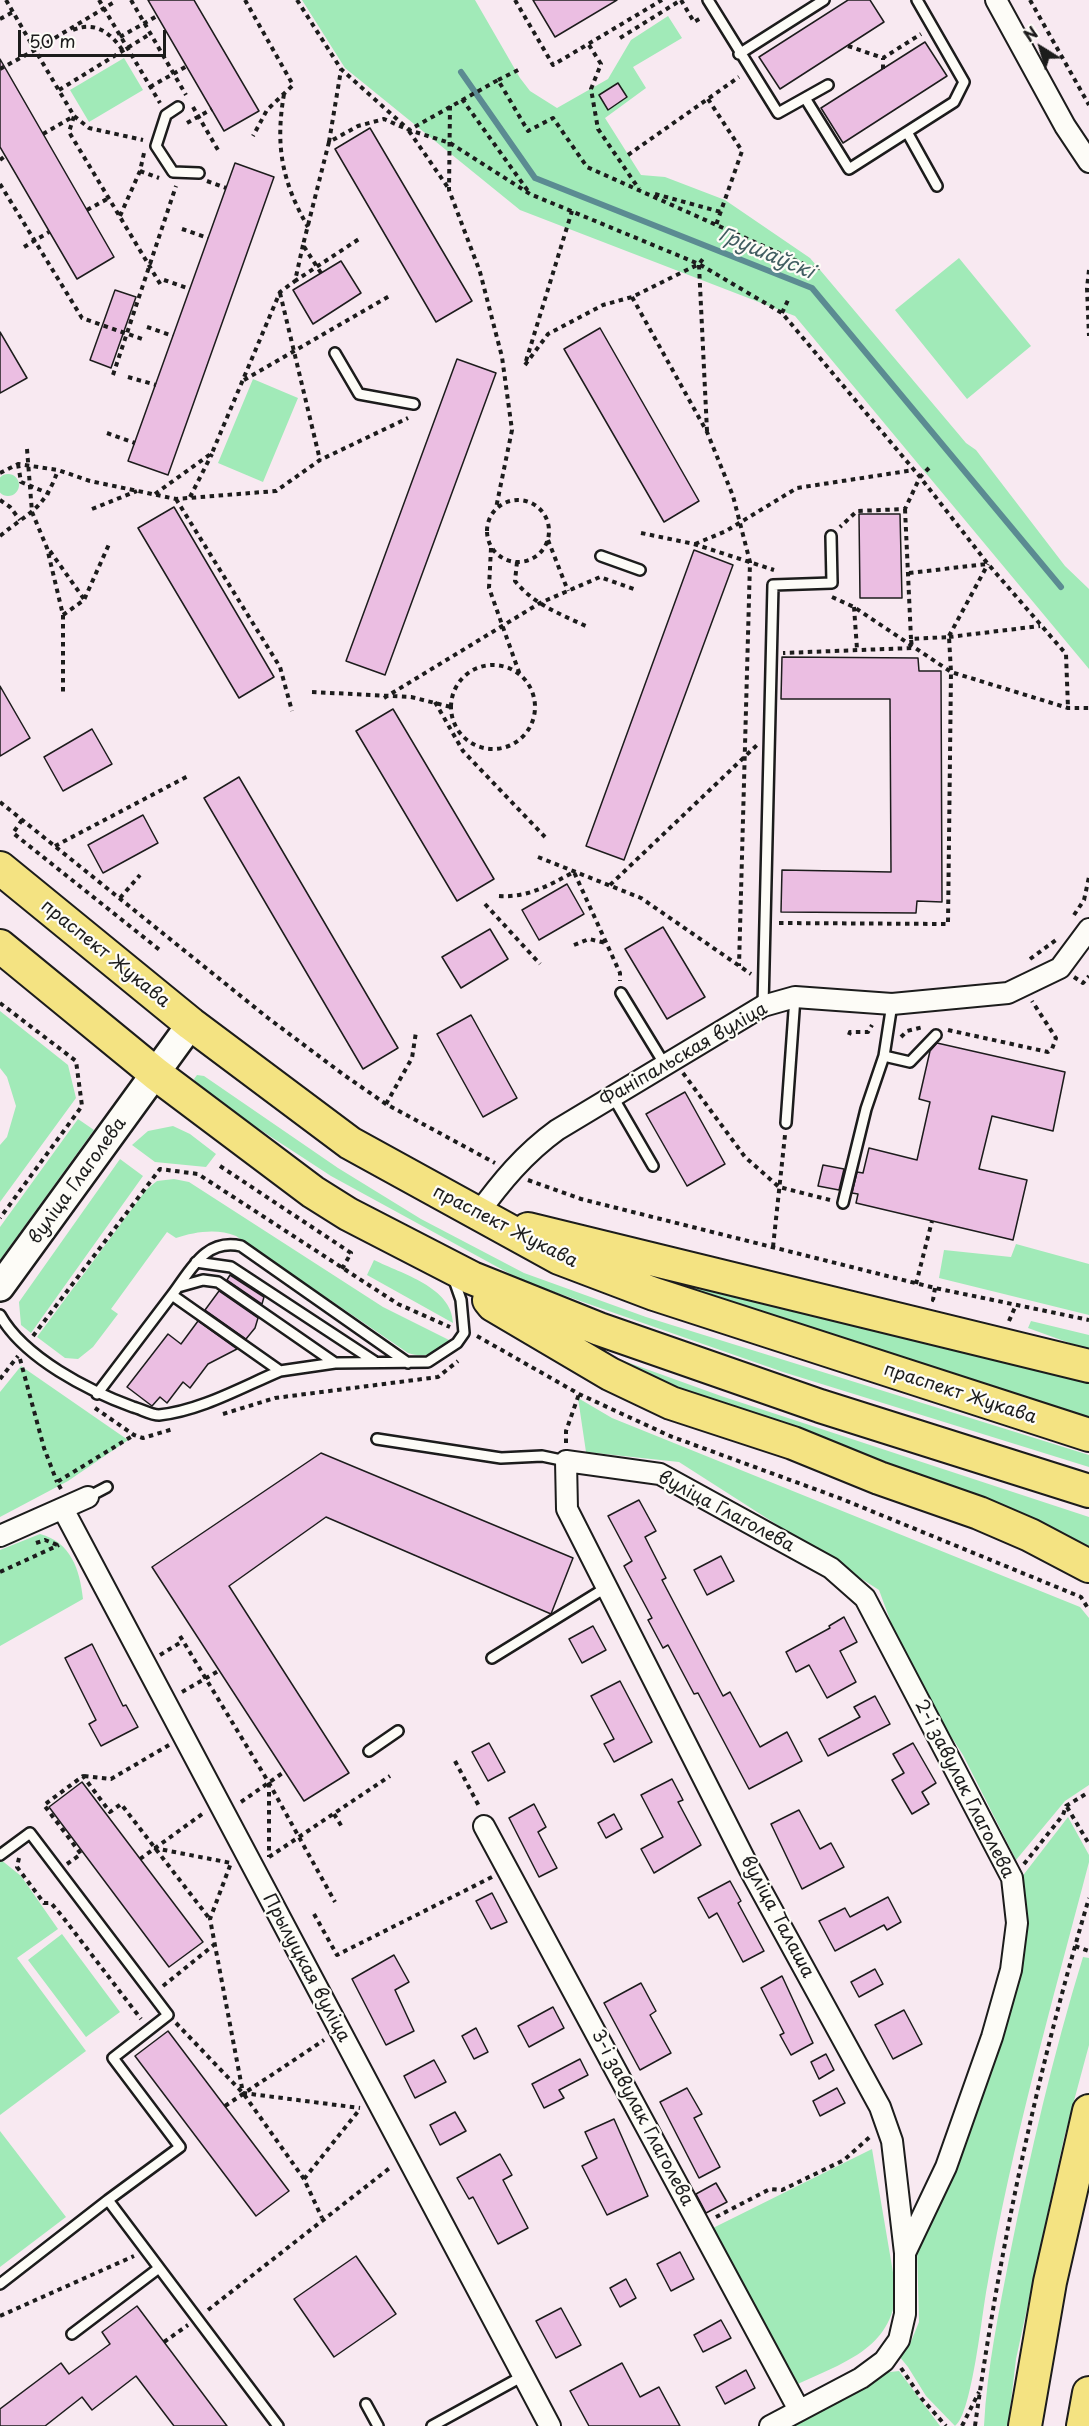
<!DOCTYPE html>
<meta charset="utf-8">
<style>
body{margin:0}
#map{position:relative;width:1089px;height:2426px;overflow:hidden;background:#f8e9f1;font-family:"Playpen Sans",sans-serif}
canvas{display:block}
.north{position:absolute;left:1011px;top:18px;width:60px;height:60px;-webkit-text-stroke:4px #fdfcf7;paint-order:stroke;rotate:323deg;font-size:16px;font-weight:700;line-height:24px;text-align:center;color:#1c1c1c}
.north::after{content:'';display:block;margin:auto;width:21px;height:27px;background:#1c1c1c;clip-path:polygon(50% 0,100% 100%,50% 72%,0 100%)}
.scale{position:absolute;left:18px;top:30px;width:148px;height:27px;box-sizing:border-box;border:3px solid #1c1c1c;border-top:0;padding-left:8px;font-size:18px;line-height:21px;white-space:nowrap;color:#1c1c1c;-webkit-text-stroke:4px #fdfcf7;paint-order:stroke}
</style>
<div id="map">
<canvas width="1089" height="2426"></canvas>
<div class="north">N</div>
<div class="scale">50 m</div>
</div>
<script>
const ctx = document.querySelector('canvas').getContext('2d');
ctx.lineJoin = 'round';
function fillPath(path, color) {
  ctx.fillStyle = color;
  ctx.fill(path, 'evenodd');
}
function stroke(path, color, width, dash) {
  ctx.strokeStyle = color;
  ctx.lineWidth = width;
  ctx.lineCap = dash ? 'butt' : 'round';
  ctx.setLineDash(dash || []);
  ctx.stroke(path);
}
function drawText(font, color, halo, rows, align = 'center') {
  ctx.font = font + ' "Playpen Sans",sans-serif';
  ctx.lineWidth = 4.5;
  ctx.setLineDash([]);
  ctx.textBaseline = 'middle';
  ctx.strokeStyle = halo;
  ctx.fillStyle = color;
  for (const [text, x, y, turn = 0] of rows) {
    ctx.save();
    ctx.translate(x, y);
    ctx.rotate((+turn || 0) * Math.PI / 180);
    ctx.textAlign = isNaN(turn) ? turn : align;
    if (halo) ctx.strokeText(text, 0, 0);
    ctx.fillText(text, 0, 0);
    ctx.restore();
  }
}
fillPath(new Path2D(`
 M302,0H475L520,78L530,91L557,108L608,79L631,40L668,16L682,38L633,67L646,88L605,118L641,175L665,177L725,200L810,258L966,443L976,450L1065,566L1089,589V669L795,316L520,210L345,68Z
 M124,58L143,90L89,122L70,90Z
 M959,258L1031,346L967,399L895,310Z
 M253,379L298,398L263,482L218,463Z
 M-3 485a11 11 0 1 1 22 0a11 11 0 1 1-22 0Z
 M0,1011L68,1065L76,1098L0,1202V1145L7,1137L16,1106L7,1077L0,1068Z
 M197,1075L204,1076L338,1168L421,1219L524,1273L646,1317L1089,1455V1467L783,1372L523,1281L331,1176L259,1129L197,1085L194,1079Z
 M78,1119L94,1130L0,1260V1227Z
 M173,1126L190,1134L216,1154L206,1167L155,1162L132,1145L148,1131Z
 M120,1159L143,1176L31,1333L21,1325L19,1302Z
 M174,1179L189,1182L383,1307L449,1340C439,1355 424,1358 408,1353L236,1236C217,1228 194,1232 176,1238L167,1232L111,1309L118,1314L93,1347L78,1359L65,1358L37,1337L146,1190L157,1181Z
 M1016,1244L1089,1264V1315L939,1278L944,1250L1011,1257Z
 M374,1260C402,1274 452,1287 453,1323L367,1275Z
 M653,1269L1089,1379V1421L650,1277Z
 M1031,1321L1089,1335V1350L1028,1328Z
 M574,1343L721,1396L1089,1517V1551L624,1370Z
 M21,1366L128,1440L68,1481L0,1517V1392Z
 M578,1398L612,1418L1080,1607L1089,1618V1785L1065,1801L1016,1860L963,1755L909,1671L879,1590L679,1462L586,1452Z
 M40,1534C71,1542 80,1570 83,1599L0,1646V1550Z
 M1068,1817L1089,1855V1862C1052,2003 1012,2143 987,2287C982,2312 972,2414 955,2426L926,2396L908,2367L899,2356L910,2344L919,2322L917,2247L967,2132L1021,1878Z
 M0,1859L21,1876L58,1929L17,1958L86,2051L0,2115Z
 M62,1934L120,2012L86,2037L28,1960Z
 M1083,1957L1089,1958V2045L1064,2138L1016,2359L1008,2426H984C987,2368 999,2311 1010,2254C1030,2154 1053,2055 1083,1957Z
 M0,2131L66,2217L0,2267Z
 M872,2149L896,2290C893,2350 841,2363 794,2386L711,2229Z
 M899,2371L940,2426H789L882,2373Z`), '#a1eab8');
stroke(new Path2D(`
 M461,72L535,178L812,288L1061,587`), '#5b8b92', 6);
const building = new Path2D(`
 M148,0H194L259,111L224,131Z
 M533,0H617L555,37Z
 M848,0H870L884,22L780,89L759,57Z
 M925,42L947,76L843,143L821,108Z
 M0,59L114,257L77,279L0,147Z
 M618,83L627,97L608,110L599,95Z
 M370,128L472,301L436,322L335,149Z
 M235,163L274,177L168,475L128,461Z
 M341,261L361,293L313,324L293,290Z
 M115,290L136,297L111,368L90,360Z
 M600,328L699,501L664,522L564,349Z
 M0,332L27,378L0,393Z
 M457,359L496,373L385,675L346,661Z
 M174,507L274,677L239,698L138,528Z
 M859,514H900L902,598H860Z
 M694,550L733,565L624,860L586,846Z
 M782,657L918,658L919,671H941L942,902L917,901L916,913L781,912L782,870L891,872L890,699H781Z
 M0,686L30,738L0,756Z
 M393,709L494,879L457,901L356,731Z
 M92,729L112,764L63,791L44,757Z
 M239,777L398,1048L363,1069L204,798Z
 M143,815L158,843L103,873L88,845Z
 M567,884L584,914L539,940L522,910Z
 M663,927L705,997L667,1019L625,949Z
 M490,929L508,959L461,988L442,957Z
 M471,1015L517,1098L483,1117L437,1034Z
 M937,1043L1065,1072L1053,1131L992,1116L979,1169L1027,1180L1013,1240L856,1203L858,1194L852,1193L857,1172L863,1173L869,1148L917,1160L930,1102L919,1099L930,1051Z
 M685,1092L725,1164L687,1186L646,1114Z
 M823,1165L844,1169L839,1190L818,1186Z
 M230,1275L264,1297L262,1304L227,1280Z
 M219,1291L258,1318L255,1328L246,1339L205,1310Z
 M198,1321L237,1349L208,1364L190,1388L183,1382L167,1403L160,1397L152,1406L127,1387L168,1334L181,1344Z
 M321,1453L573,1558L551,1614L326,1517L229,1586L349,1773L304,1801L152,1567Z
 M639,1500L656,1531L645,1537L666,1578L662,1580L723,1696L730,1692L760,1747L787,1732L802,1761L749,1789L698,1693L694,1694L668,1645L663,1648L648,1620L652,1618L624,1566L632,1561L608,1516Z
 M721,1556L734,1581L707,1595L694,1570Z
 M844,1617L857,1642L840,1651L856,1682L827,1698L809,1665L796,1672L786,1652L830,1628L829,1626Z
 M593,1626L606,1650L582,1663L569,1639Z
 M92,1644L123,1706L126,1705L138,1727L101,1746L89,1724L96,1720L65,1658Z
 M620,1681L652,1742L614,1762L604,1744L614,1739L591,1696Z
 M875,1696L890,1724L828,1756L819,1739L860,1717L854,1707Z
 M489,1743L505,1772L488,1781L472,1752Z
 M913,1743L936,1783L922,1792L929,1804L912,1814L892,1780L904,1773L893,1754Z
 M672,1779L683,1800L678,1802L701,1845L654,1873L641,1849L663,1837L641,1795Z
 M82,1782L203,1942L169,1967L49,1807Z
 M534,1804L546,1827L538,1832L557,1868L539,1877L509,1818Z
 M799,1810L820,1849L831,1843L844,1867L802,1889L771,1824Z
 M614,1814L622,1829L606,1838L598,1823Z
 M730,1881L741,1901L738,1903L764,1951L743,1962L717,1913L709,1918L698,1898Z
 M492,1893L507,1922L491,1929L476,1901Z
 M888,1897L901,1922L887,1930L884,1925L835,1951L819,1921L845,1908L850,1917Z
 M394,1955L409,1982L395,1990L414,2031L386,2045L352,1979Z
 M875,1969L883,1984L859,1997L851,1982Z
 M782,1976L813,2043L791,2055L780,2035L784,2033L761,1988Z
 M641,1983L656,2011L650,2015L671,2053L640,2070L604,2003Z
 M553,2007L564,2028L529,2047L518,2026Z
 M904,2010L922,2044L893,2059L875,2025Z
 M476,2028L488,2052L474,2059L462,2036Z
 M168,2031L289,2191L256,2216L135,2056Z
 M826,2054L834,2070L819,2079L811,2062Z
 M580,2059L588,2075L559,2090L564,2098L544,2108L532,2084Z
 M434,2060L446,2082L415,2098L404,2076Z
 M687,2088L702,2114L694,2118L720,2167L699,2178L660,2102Z
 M837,2088L845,2103L820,2116L813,2101Z
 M455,2112L466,2131L440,2145L430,2125Z
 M614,2119L648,2196L607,2215L582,2166L597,2158L585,2132Z
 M500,2154L512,2175L503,2180L528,2228L498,2244L473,2197L469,2199L457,2178Z
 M716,2183L727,2202L706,2213L696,2194Z
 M680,2252L694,2279L671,2291L657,2264Z
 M356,2256L396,2314L334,2357L294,2299Z
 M626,2279L636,2298L620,2307L610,2288Z
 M137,2306L227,2426H174L136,2376L92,2410L82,2397L45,2426H0V2409L61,2363L69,2374L110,2344L102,2332Z
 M561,2308L581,2345L556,2358L536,2321Z
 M721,2320L731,2338L703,2352L694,2335Z
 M622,2363L640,2397L659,2387L680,2426H589L570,2391Z
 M746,2370L755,2388L725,2404L716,2387Z`);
fillPath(building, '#ebbee2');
stroke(building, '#1c1c1c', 1.5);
const lane = new Path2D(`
 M708,0L778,113L828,85
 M739,54L824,0
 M805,98L849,169L954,102L964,82L917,0
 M178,107L166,115L156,146L173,172L199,173
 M907,132L937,186
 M335,353L359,394L414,404
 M601,556L640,570
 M621,993L665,1065
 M763,1006L773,585L832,583L831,536
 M884,1056L910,1062L936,1035
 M613,1097L653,1166
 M786,1123L795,997
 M843,1203L866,1109L884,1056L892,1004
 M196,1262L231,1267L374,1361
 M178,1287L203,1280L218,1282L335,1363
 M172,1295C191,1270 205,1238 241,1246L408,1363
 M0,1315C24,1358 89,1391 133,1407C141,1409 151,1415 159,1415C200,1411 242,1387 280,1371
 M97,1394L172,1295L280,1371L335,1363L428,1362L457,1343L464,1333L461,1300L453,1277
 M377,1439L501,1458L542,1456L566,1461
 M88,1497L107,1487
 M492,1658L607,1587
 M369,1751L398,1731
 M0,1855L30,1833L168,2015L113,2058L180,2147L108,2200L278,2426
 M0,2284L108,2200
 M72,2334L159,2268
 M366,2404L378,2426
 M432,2426L523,2376`);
const street = new Path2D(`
 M996,0L1065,126L1089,162
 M477,1215C501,1182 524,1154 557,1130L763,1006L795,997L892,1004L1008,993L1060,968L1089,929
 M63,1509L550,2426
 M0,1536L88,1497
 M484,1826L799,2410
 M770,2426L861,2378L884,2361L899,2340L905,2314V2253L892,2141L880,2107L750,1870L567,1509L566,1461L660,1474L831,1568L865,1598L1012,1878L1017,1923L1011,1970L992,2037L946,2167L905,2253`);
const secondary = new Path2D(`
 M0,1287L191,1024`);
const primary = new Path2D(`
 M0,868L191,1024L350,1143L559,1258L654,1294L1089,1435
 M0,946L156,1074L313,1192L348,1214L472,1278L599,1329L820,1406L1089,1491
 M528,1229L1089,1366
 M489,1300L493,1305L610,1374L671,1403L793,1443L879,1478L979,1513L1030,1535L1089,1566
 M1025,2426L1050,2282L1089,2111
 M1083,2426L1089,2393`);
stroke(lane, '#1c1c1c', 14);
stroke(street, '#1c1c1c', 24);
stroke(secondary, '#1c1c1c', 32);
stroke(primary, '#1c1c1c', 36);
stroke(new Path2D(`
 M6,0L35,50L116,1
 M99,0L160,103
 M131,0L186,95
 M245,0L293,85L267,110L253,136
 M297,0L341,69L409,130L498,80L528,131L553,118L587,167L817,270L818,268
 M515,0L553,65L662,0
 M681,0L694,22L703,17
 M1030,0L1089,105
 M0,19L13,12
 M73,30C95,21 110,32 123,51
 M120,37L157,16
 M620,38L681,0
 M589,45L601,64L591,89L598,129L639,189
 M848,46L883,58L921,34
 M0,69L35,50L74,116L69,132L162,287
 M883,69V58
 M498,80L520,69
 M150,87L187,66
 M59,90L150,34
 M284,94C275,146 282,182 308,227
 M462,99L528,191
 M708,99L742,151L715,228
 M450,106L449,190L480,272L502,357L512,430L496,508
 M193,107L218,150
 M187,123L212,109
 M409,131L449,189
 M43,134L74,116L89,128L143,140
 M329,142L341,70
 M628,155L739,77
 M0,160L5,156
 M140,171L159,178
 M207,181L226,188
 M0,184L82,318L142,339
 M655,194L721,212
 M87,210L109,198
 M120,216L140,171L144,153
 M182,229L208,238
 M303,245L295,281L359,239
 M24,247L49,232
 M699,265L707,431
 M1089,270L1087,288L1089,336
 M321,273L303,245L329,142L358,126L384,119L409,130L450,143L530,194L699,264L782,313L920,477L905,509L857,511L840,527
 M164,280L190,289
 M280,293L320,460
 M632,297L707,432L733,496L750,562L739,966
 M782,313L789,298
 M147,327L173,336
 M526,361L572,211
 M525,365L548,334L603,305L632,297L699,264L703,259
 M113,375L176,186
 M128,377L156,385
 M244,380L391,295
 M107,433L135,443
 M27,449L32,512L47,548L63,615V695
 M18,464L21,482L50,494
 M929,468L920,477L988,564L1066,654L1068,708
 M0,473L18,464L58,470L90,481L176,499L276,491L320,460L408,418
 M155,494L212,453L280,292L295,281
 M190,497L212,454
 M176,499L280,667L292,711
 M487 531a31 31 0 1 1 62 0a31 31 0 1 1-62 0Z
 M0,500L10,507L20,520
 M92,509L137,491
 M905,509L911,639
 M641,533L694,544L774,570
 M0,536C30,511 44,510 58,470
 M548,540L568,591
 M695,544L726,531L797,488L914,470
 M491,548L489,588L520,675
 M50,551L84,599
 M517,562L515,581C533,604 562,615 588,627
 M909,573L987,564
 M832,597L854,607L951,672L1068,708H1089
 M854,607L857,649
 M63,615L84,600L110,542
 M949,636L988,564
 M949,637L1040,626
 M451 707a42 42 0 1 1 84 0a42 42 0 1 1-84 0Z
 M312,692L411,697L451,707
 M384,698L540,603L600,577L634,589
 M435,702L463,751L545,837
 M0,802L268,1018L344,1075L386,1104L495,1163
 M22,820L13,833L161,951
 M55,846L190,775
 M538,857L641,898L751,974
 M610,885L757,745
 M499,896C528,898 549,885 574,872L620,973V981
 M120,898L140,875
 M485,904L540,964
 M1074,915L1084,900L1089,877
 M779,923L948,924L951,672L949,637L911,639L912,648L783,653
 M574,945L589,939L606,943
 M1030,959L1056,940
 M1074,977L1083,983L1089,976
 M0,1003L76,1061L82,1106L0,1218
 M948,1030L1048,1052L1052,1049L1056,1038L1032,1001
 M849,1035L850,1032H868L872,1025
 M901,1037L907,1031L923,1027
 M683,1073L745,1157L779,1187L830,1200
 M386,1104L412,1058L416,1032
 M220,1166L351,1253L342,1269
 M528,1180L581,1199L935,1288L1089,1320
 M773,1247L785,1135
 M916,1284L932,1221
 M935,1288L933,1300L936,1301
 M1009,1321L1016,1305
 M33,1336L160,1169L198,1174L398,1304L450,1327
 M477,1336L579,1394L670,1436L842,1499L1081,1597L1089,1610
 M20,1359L44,1448L57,1482
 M0,1379L18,1356
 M95,1408L134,1435L143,1438L173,1429
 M223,1414L275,1398L438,1377L458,1361
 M566,1443V1431L579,1394
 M61,1489L57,1482L134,1435
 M36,1543L45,1540L60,1546
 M0,1572L59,1545
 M180,1636L269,1783L335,1902
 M160,1655L183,1641
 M182,1692L220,1670
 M455,1761L480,1808
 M84,1776L111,1779L169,1745
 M269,1783V1857
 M241,1802L284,1772
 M1067,1807L1089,1844
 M334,1814L342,1827
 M154,1848L231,1863L210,1919L243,2093L360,2108
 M269,1857L390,1776
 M19,1858L17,1867L44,1903H51L62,1916L141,2019
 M140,1859L205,1812
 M67,1864L81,1854L44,1805L83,1776L110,1812L121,1804L209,1918
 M1024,1864L1063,1815L1066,1806L1089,1792
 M314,1914L337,1955L492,1877
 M1075,1946L1089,1951
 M163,1986L215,1944
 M176,2023L243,2093L304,2179L322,2218
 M225,2106L324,2040
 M304,2179L360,2109
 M716,2217L770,2189L782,2190L844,2160L872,2135
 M208,2310L391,2167
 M0,2316L134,2256
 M164,2342L188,2325
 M901,2368L922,2399L946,2426
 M962,2426L979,2392
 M975,2426C1000,2246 1037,2073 1089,1898`), '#1c1c1c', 4, [4.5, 4.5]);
stroke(lane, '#fdfcf7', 9);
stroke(street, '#fdfcf7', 20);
stroke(secondary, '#fdfcf7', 27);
stroke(primary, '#f4e382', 32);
drawText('18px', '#1c1c1c', '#fdfcf7', [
 ["праспект Жукава",105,954,39],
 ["Фаніпальская вуліца",684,1055,-30],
 ["вуліца Глаголева",78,1181,-54],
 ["праспект Жукава",505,1227,27],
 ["праспект Жукава",960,1394,18],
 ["вуліца Глаголева",726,1512,28],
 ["2-і завулак Глаголева",964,1789,63],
 ["вуліца Талаша",777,1917,62],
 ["Прылуцкая вуліца",306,1968,62],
 ["3-і завулак Глаголева",642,2118,62]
]);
drawText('italic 20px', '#415d61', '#fdfcf7', [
 ["Грушаўскі",766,254,23]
]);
</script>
